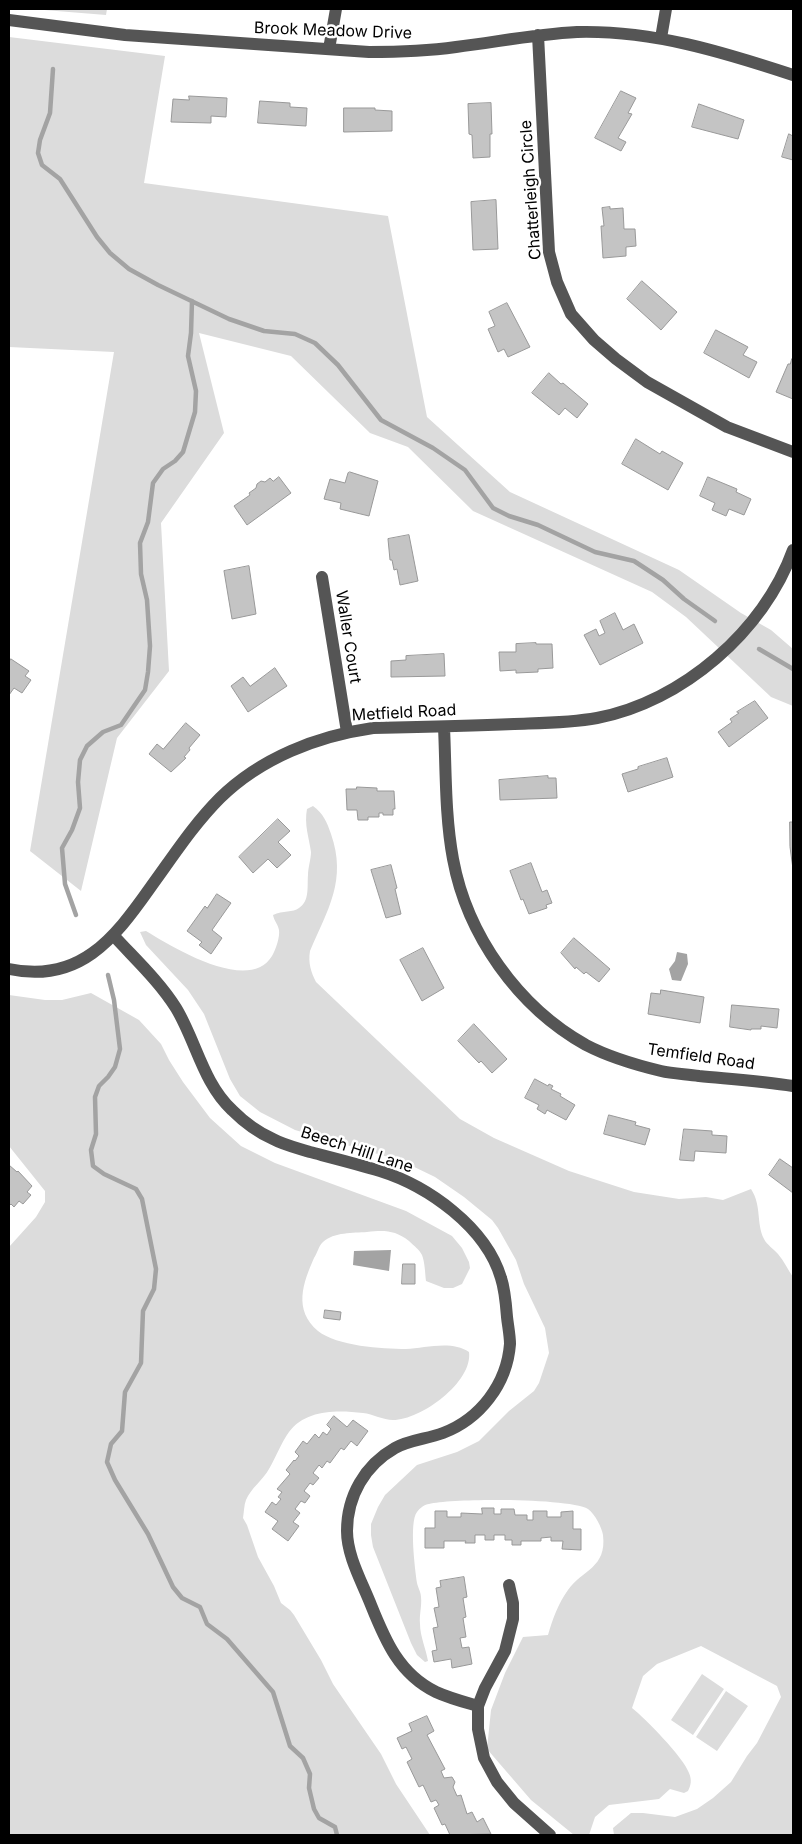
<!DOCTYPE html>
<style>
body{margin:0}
#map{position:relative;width:802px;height:1844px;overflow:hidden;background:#fff;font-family:Inter,sans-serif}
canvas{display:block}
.frame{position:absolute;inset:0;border:10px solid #000;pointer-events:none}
</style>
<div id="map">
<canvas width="802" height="1844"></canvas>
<div class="frame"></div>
</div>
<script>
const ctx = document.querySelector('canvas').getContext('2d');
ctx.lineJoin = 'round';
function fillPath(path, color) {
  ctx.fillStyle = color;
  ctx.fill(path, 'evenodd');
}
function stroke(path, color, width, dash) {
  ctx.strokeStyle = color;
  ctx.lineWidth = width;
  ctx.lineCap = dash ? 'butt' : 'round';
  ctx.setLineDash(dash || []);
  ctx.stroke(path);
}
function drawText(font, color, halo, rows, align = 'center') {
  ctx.font = font + ' Inter,sans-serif';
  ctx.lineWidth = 5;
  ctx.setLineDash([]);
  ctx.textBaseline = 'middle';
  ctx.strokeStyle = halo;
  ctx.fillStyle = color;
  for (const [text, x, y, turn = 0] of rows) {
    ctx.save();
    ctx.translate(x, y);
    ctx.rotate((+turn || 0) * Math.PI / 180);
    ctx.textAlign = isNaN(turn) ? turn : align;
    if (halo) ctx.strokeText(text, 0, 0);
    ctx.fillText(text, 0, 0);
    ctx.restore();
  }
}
fillPath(new Path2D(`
 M32,9H107L106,15Z
 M9,37L165,56L144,183L388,216L427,417L510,492L679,570L741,613L771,630L793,649V706L771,697L686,617L652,592L473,511L408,447L370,433L291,356L199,333L224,433L161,523L169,671L117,738L81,891L30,851L114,352L9,347Z
 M313,806C323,813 327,822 331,834C347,880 328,909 310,951C308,963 311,972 316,982L460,1119L494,1138L569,1171L634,1192L679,1199L706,1197L723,1200L751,1189C762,1206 756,1223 764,1239C767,1245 774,1249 778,1254C784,1261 788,1270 793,1277V1835H614L613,1828L631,1813H643L675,1817L697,1809L713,1798L731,1782L747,1756L757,1743L781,1697L777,1686L701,1646L657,1664L643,1676L632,1708C645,1718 684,1758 689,1773C692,1780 691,1785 688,1791L684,1793L670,1789L659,1799L609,1805L595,1817L589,1835H574L531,1800L487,1749L491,1710L505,1673L523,1637L548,1635C553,1618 558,1604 568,1590C582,1570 607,1568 603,1535C602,1528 595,1514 588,1509C570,1498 453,1498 429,1504C425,1504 420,1508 417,1512C409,1522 415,1569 417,1583C418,1588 421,1592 421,1597C422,1606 419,1615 420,1624C420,1636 426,1649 428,1661L425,1662L417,1655L411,1643L373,1547L371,1535V1524L378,1507L385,1495L417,1465L457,1452L479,1441L509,1411L534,1391L539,1383L549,1353L545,1328L524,1284L516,1260L498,1228L492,1220L464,1197L435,1177L402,1161L295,1130L260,1112L240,1096L230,1079L204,1014L188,990L146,945L140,932L146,931C172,947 249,994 272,956C276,949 280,937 279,930C278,924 274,921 273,915C283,910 293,913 299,908C310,901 307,886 308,875C308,868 311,859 311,852C309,837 304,825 307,809Z
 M91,993L139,1020L161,1044L169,1060L183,1082L210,1118L241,1146L275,1163L406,1211L452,1236L462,1248L469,1262L470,1268L462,1284L453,1288H444L426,1281C425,1273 425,1263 422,1255C419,1249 414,1246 409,1241C395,1230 384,1230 367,1232C353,1233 334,1232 323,1242C319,1245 317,1254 314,1258C303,1283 293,1310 318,1331C337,1346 382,1349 406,1349C425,1348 452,1340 469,1352C473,1382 421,1420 393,1420C383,1420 373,1414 363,1413C338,1410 306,1409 289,1432C281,1443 276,1457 269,1469C263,1480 251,1488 246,1500C244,1505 244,1512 243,1518L247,1525L258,1557L274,1586L281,1603L290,1610L294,1615L321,1660L333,1684L381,1754L396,1784L430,1835H9V1247L36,1217L45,1202V1191L9,1146V995L45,1000H62Z
 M702,1674L724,1689L693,1735L671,1720Z
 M726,1691L748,1706L717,1751L696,1737Z`), '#dcdcdc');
fillPath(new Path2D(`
 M677,952L687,954L688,964L681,981L672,980L669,969L675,961Z
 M391,1250L389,1271L353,1265L354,1251Z`), '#a3a3a3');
stroke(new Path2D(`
 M53,69L50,113L40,140L38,153L42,165L60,179L97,237L110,253L129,269L158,285L229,319L264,331L295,334L315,343L338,365L381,420L433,448L465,470L493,508L509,516L538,525L595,552L634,561L663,580L684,599L715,621
 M759,649L793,669
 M76,915L65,884L62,848L72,830L80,808L78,782L80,760L87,746L103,732L121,725L145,690L148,672L150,646L147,600L141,574L140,543L148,522L153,483L163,469L175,461L183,452L195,412L196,391L188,356L191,333L192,301
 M108,975L114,1000L120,1049L115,1067L108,1077L99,1086L95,1097L96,1134L91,1150L93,1166L104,1174L136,1189L142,1199L156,1269L154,1289L143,1311L141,1363L125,1392L122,1431L111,1444L107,1462L115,1480L148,1534L173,1587L182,1598L200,1607L207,1624L227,1639L273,1692L290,1746L303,1758L310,1774L309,1788L314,1809L319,1818L335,1827L337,1835`), '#a3a3a3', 4.5);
const building = new Path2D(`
 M621,91L636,98L628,113L632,114L618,138L626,142L621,151L595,138Z
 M189,96L227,98L226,117L211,116V123L171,122L173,99L189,100Z
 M260,101L290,103V107L307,108L306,126L258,123Z
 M491,103L492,134H490V157L473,158L472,135L469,134L468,104Z
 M699,104L744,120L738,139L692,127Z
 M344,108H375V110L392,111V131L344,132Z
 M789,134L793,136V160L782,157Z
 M496,200L498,249L473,250L471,202Z
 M610,207V209L623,208L624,229H635L636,246L626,247V256L603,258L601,226H604L602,208Z
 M642,281L677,312L661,330L627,299Z
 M507,303L530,347L508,357L504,349L498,352L488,329L495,326L489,312Z
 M716,330L748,347L743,355L757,362L749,378L704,353Z
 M792,359L793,360V399L776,392L788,364H790Z
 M549,373L561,384L563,383L588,404L577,418L565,408L559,415L532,393Z
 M636,439L660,454L662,451L683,463L668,490L622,464Z
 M350,472L378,481L369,516L340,509L341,503L324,499L330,479L345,483L348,473Z
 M279,477L291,493L247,525L234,506L250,495L249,493L256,488L257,484L261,481L265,482L270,478L273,481Z
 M708,477L737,489L736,492L751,499L744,515L729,509L726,516L712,510L715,503L700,496Z
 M409,535L418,581L400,585L397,569L394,570L392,560H390L388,539Z
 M249,566L256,614L232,619L224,571Z
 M615,613L623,630L634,624L643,643L600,665L584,635L596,629L599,636L605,633L600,621Z
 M536,643V644H552L553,668L538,669V672L516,673V670L500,671L499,652H516V644Z
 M444,654L445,676L391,677V661L406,660V656Z
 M11,659L29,671L25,676L31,680L22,693L14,688L9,695V663Z
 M275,668L287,686L248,712L231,686L243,677L250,686Z
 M755,701L768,718L729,747L718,732L732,722L730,719L739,713L737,712Z
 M186,723L200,735L189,748L190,750L184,757L186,758L171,772L149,754L157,744L163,749Z
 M667,758L673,777L628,792L622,774L638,769V767Z
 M548,776V778H556L557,798L500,800L499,780Z
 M357,787L377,788V791H394L395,809H393V815H383V813H379V817H368V820H358L357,810H347L346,789H356Z
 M278,819L290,831L278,842L291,855L277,868L268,859L253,873L239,857Z
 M790,822H793V869L790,847Z
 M531,863L542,892L547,890L552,903L546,905L547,908L529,914L523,899L521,900L510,871Z
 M391,865L397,888L395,889L401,914L386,918L371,870Z
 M217,894L231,903L212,930L222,938L211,954L199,945L202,942L187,931L205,906L207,908Z
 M574,938L610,969L599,982L586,972L584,974L576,967L575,969L561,953Z
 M423,948L444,988L422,1001L400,960Z
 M661,990L704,997L700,1023L648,1014L651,993L660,994Z
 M732,1005L779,1009L777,1028L761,1026V1029H751V1030L730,1027Z
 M474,1024L507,1059L492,1073L481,1061L479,1063L458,1041Z
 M535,1079L548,1086L549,1084L553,1086L551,1089L561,1094L560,1096L575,1105L566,1120L547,1110L545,1114L537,1109L539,1105L525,1098Z
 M609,1115L636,1122L635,1125L650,1129L645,1145L604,1134Z
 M684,1129L712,1131V1135L727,1136L726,1153L695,1151L694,1161L680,1160Z
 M780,1159L793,1168V1193L769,1175Z
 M9,1165L17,1172L18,1171L32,1186L27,1192L31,1195L23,1204L19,1201L14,1207L11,1204L9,1206Z
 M403,1264H415V1284H402Z
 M325,1310L341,1312L340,1320L324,1318Z
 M334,1416L347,1427L353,1420L368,1431L357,1446L351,1441L344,1450L341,1448L330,1463L327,1461L322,1468L319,1465L313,1473L319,1478L313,1485L310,1483L304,1491L310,1496L305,1503L301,1501L295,1509L300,1513L293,1522L299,1526L288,1541L272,1529L278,1521L265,1512L272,1502L276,1505L281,1499L278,1497L282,1492L277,1489L290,1474L286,1470L294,1460L295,1461L299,1456L295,1452L303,1441L307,1444L315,1434L319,1438L323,1432L327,1435L331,1429L327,1425Z
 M482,1508H494V1514H501V1509H514L515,1515H527V1520H533V1511H547V1517H561V1512L573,1511V1529H581V1550L562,1549L563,1541H551V1537L541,1538V1541H521V1545H512V1540H505V1535H494V1540H485V1535H475V1543H465L466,1541H444V1548H425V1528H435V1511H447V1517H461V1513L482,1514Z
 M464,1577L467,1597L463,1598L466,1617L463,1618L466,1637L460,1638L462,1648L469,1647L472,1664L452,1668L451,1659L434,1662L432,1651L437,1650L433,1628L438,1627L434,1608L439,1607L436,1588L441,1587L440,1581Z
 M427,1716L434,1731L427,1735L445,1769L441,1771L444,1778L452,1777L455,1782L453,1787L457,1796L461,1795L467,1814L472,1812L477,1822L483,1818L491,1834L450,1835L445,1824L442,1825L434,1808L439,1805L436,1800L431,1802L423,1785L419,1787L407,1762L412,1759L406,1747L402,1749L397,1738L412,1731L409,1724Z`);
fillPath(building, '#c4c4c4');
stroke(building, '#999', 1);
stroke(new Path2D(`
 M9,20L125,35L369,52C398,52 427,51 456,47C497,42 536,34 577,32C652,30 723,52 793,75
 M538,35L549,252L557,282L571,314L594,340L616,359L647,382L727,427L793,452
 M661,38L666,9
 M329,49L336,9
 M322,577L347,732
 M444,727C446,771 445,816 453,859C467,935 518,1007 586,1045C609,1057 636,1065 661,1071C673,1074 687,1074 699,1076C730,1079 762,1081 793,1086
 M114,936C135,959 159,981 176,1008C196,1041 203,1083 232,1110C244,1122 257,1132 273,1139C284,1145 297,1148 310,1152C333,1158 357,1164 380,1171C428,1186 486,1227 501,1278C505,1290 506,1304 507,1317C508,1326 510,1336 510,1344C507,1384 480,1419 443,1433C427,1439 409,1440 395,1448C365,1465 347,1496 347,1531C347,1556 362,1582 371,1605C385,1640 399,1674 436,1692C449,1698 464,1702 478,1706
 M9,969C79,984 114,939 150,888C172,858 193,825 220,798C261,758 317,736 373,728C420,727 467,726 514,724C541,723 570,723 597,718C682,702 764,631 793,550
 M509,1585L513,1603V1619L505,1651L485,1688L478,1706V1729L484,1758L497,1782L514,1803L550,1835`), '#555', 12);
drawText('16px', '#000', '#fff', [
 ["Brook Meadow Drive",333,31,2],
 ["Chatterleigh Circle",531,190,-94],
 ["Waller Court",348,637,81],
 ["Metfield Road",404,713,-3],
 ["Temfield Road",701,1057,8],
 ["Beech Hill Lane",357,1150,18]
]);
</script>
